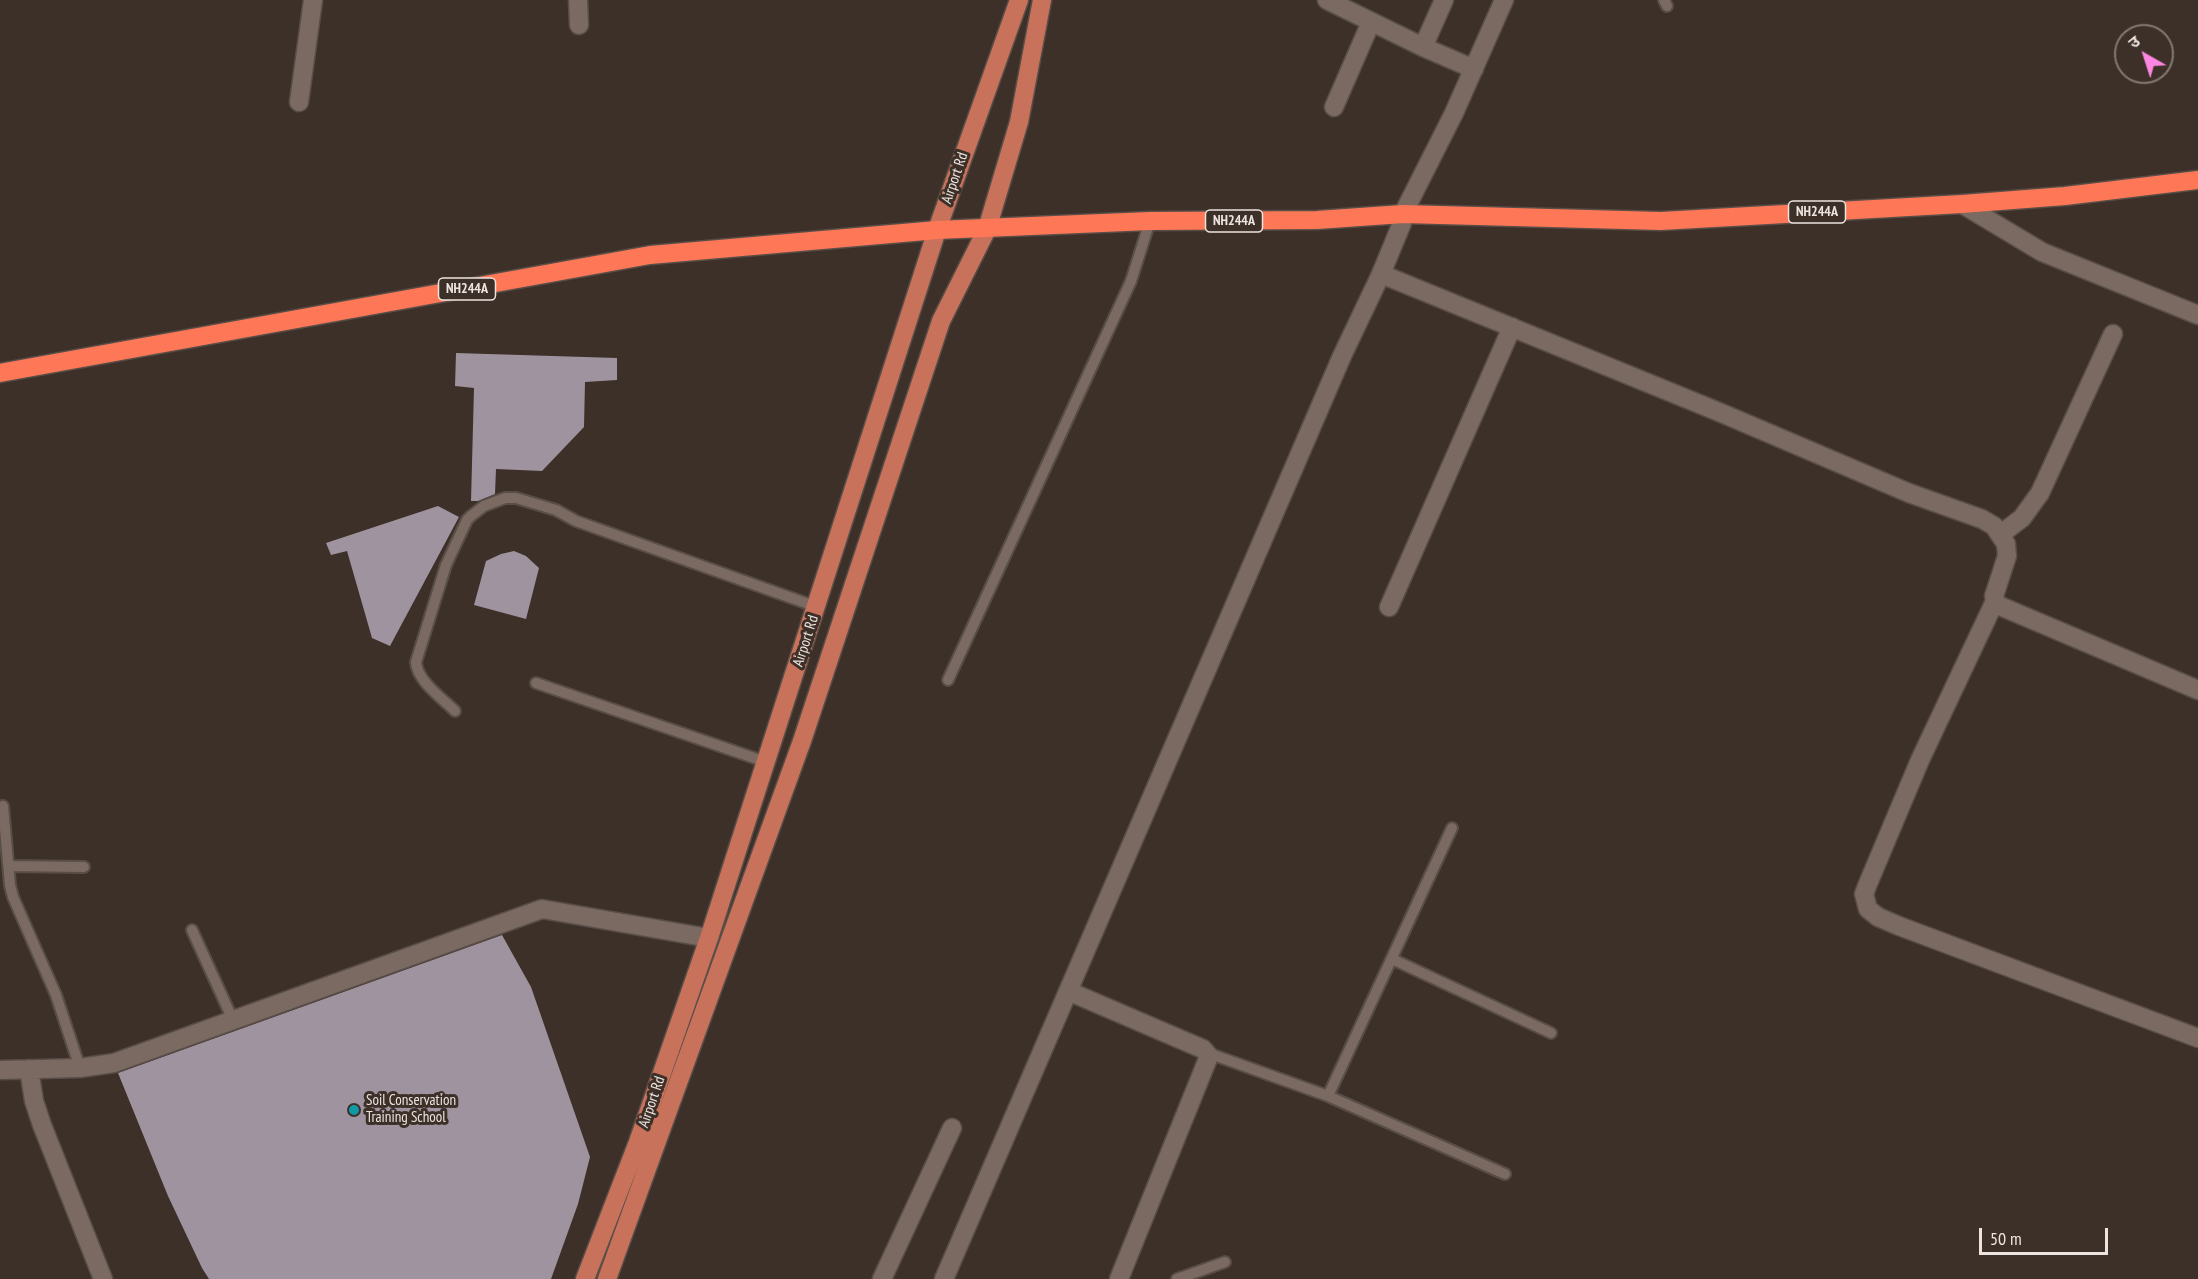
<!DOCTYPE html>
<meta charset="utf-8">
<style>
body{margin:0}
#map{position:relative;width:2198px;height:1279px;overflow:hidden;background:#3d3028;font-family:"PT Sans Narrow","Noto Sans Devanagari",sans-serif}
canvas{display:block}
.north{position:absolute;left:2114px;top:24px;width:60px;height:60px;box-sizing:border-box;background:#3d3028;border:2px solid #837872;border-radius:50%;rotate:321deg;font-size:16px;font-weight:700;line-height:24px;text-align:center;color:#ede4e0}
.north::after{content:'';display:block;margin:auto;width:21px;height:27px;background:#fd86e3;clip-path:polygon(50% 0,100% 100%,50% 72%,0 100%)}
.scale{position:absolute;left:1979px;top:1228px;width:129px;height:27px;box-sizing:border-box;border:3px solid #ede4e0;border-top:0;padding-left:8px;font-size:18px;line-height:21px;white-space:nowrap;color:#ede4e0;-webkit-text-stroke:4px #3d3028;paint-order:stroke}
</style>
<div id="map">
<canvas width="2198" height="1279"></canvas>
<div class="north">उ</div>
<div class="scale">50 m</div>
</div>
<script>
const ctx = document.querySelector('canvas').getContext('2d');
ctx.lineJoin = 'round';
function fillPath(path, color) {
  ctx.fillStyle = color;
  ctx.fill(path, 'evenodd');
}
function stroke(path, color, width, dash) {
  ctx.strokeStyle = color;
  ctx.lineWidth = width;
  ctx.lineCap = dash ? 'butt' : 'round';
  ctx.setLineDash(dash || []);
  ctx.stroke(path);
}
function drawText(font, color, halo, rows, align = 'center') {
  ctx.font = font + ' "PT Sans Narrow",sans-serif';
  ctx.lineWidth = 6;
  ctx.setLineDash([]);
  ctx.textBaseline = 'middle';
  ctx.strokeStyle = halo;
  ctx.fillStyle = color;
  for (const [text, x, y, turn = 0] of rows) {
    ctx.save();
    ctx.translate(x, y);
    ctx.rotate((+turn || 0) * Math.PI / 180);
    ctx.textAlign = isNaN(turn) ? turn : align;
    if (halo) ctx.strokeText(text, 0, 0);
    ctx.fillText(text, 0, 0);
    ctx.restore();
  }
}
fillPath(new Path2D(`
 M456,353L617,358V380L585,382L584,427L542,471L496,469L495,494L478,501H471L474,388L455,386Z
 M438,506L459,517L390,646L372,638L347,551L331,555L326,543Z
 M514,551L526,556L539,568L526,619L474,605L486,561L501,554Z
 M502,935L531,987L590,1157L578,1204L551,1279H209L202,1268L168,1196L118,1073Z`), '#9f93a0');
const lane = new Path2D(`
 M1664,0L1667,6
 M948,680L1131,281L1150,221
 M536,683L766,762
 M455,711C442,698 417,681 416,662L446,565L467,520L471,516L484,506L505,498H516L556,510L576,521L817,607
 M3,806L10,885L13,897L56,995L80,1068
 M9,866L84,867
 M192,930L233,1020
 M1392,959L1551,1033
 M1208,1053L1328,1096L1505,1174
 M1328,1096L1452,828
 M1177,1279L1225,1262`);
const street = new Path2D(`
 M578,0L579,25
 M1327,0L1423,47L1474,69
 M1423,47L1444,0
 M299,102L313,0
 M1334,107L1371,22
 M1962,204L2042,252L2198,315
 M1381,274L1719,412L1909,493L1982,519L1994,526L2006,544L2007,556L1994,596L1995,601L2000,606L2198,690
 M2001,534L2022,518L2040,493L2113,334
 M1995,601L1920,760L1867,886L1864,894L1868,909L1878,917L1899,926L2198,1038
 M1389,607L1512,327
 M1068,991L1203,1049L1209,1056L1119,1279
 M29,1069L34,1101L42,1125L103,1279
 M0,1070L80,1068L114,1063L542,909L709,938
 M882,1279L952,1128
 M944,1279L1342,356L1381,274L1402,223L1403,214L1454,113L1504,0`);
const primary = new Path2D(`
 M585,1279L638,1142L709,938L937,230L1019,0
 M607,1279L802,741L941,321L987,229L1019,122L1042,0`);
const highway = new Path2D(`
 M0,373L650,255L937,230L1150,221L1317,220L1403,214L1661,221L1962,204L2065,196L2198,180`);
stroke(lane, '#584d47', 14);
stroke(street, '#584d47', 21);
stroke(primary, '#584d47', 21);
stroke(highway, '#584d47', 21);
stroke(lane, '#7a6a62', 10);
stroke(street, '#7a6a62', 18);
stroke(primary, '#c9725b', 18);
stroke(highway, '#fe7756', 18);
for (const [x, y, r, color] of [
 [354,1110,6,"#0f9aa8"]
]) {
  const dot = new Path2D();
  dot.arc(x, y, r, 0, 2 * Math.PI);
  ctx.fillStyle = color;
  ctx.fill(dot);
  stroke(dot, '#3d3028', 2);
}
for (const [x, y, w] of [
 [1817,212,57],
 [1234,221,57],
 [467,289,57]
]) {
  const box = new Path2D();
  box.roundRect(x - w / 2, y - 11, w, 22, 4.5);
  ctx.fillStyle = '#3d3028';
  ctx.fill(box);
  stroke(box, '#ede4e0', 1.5);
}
drawText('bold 14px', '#ede4e0', null, [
 ["NH244A",1817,212],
 ["NH244A",1234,221],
 ["NH244A",467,289]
]);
drawText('15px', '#ede4e0', '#3d3028', [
 ["Airport Rd",955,178,-71],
 ["Airport Rd",806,641,-72],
 ["Airport Rd",652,1102,-71]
]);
drawText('15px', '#ede4e0', '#3d3028', [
 ["Soil Conservation",366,1101],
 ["Training School",366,1118]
], 'left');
</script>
